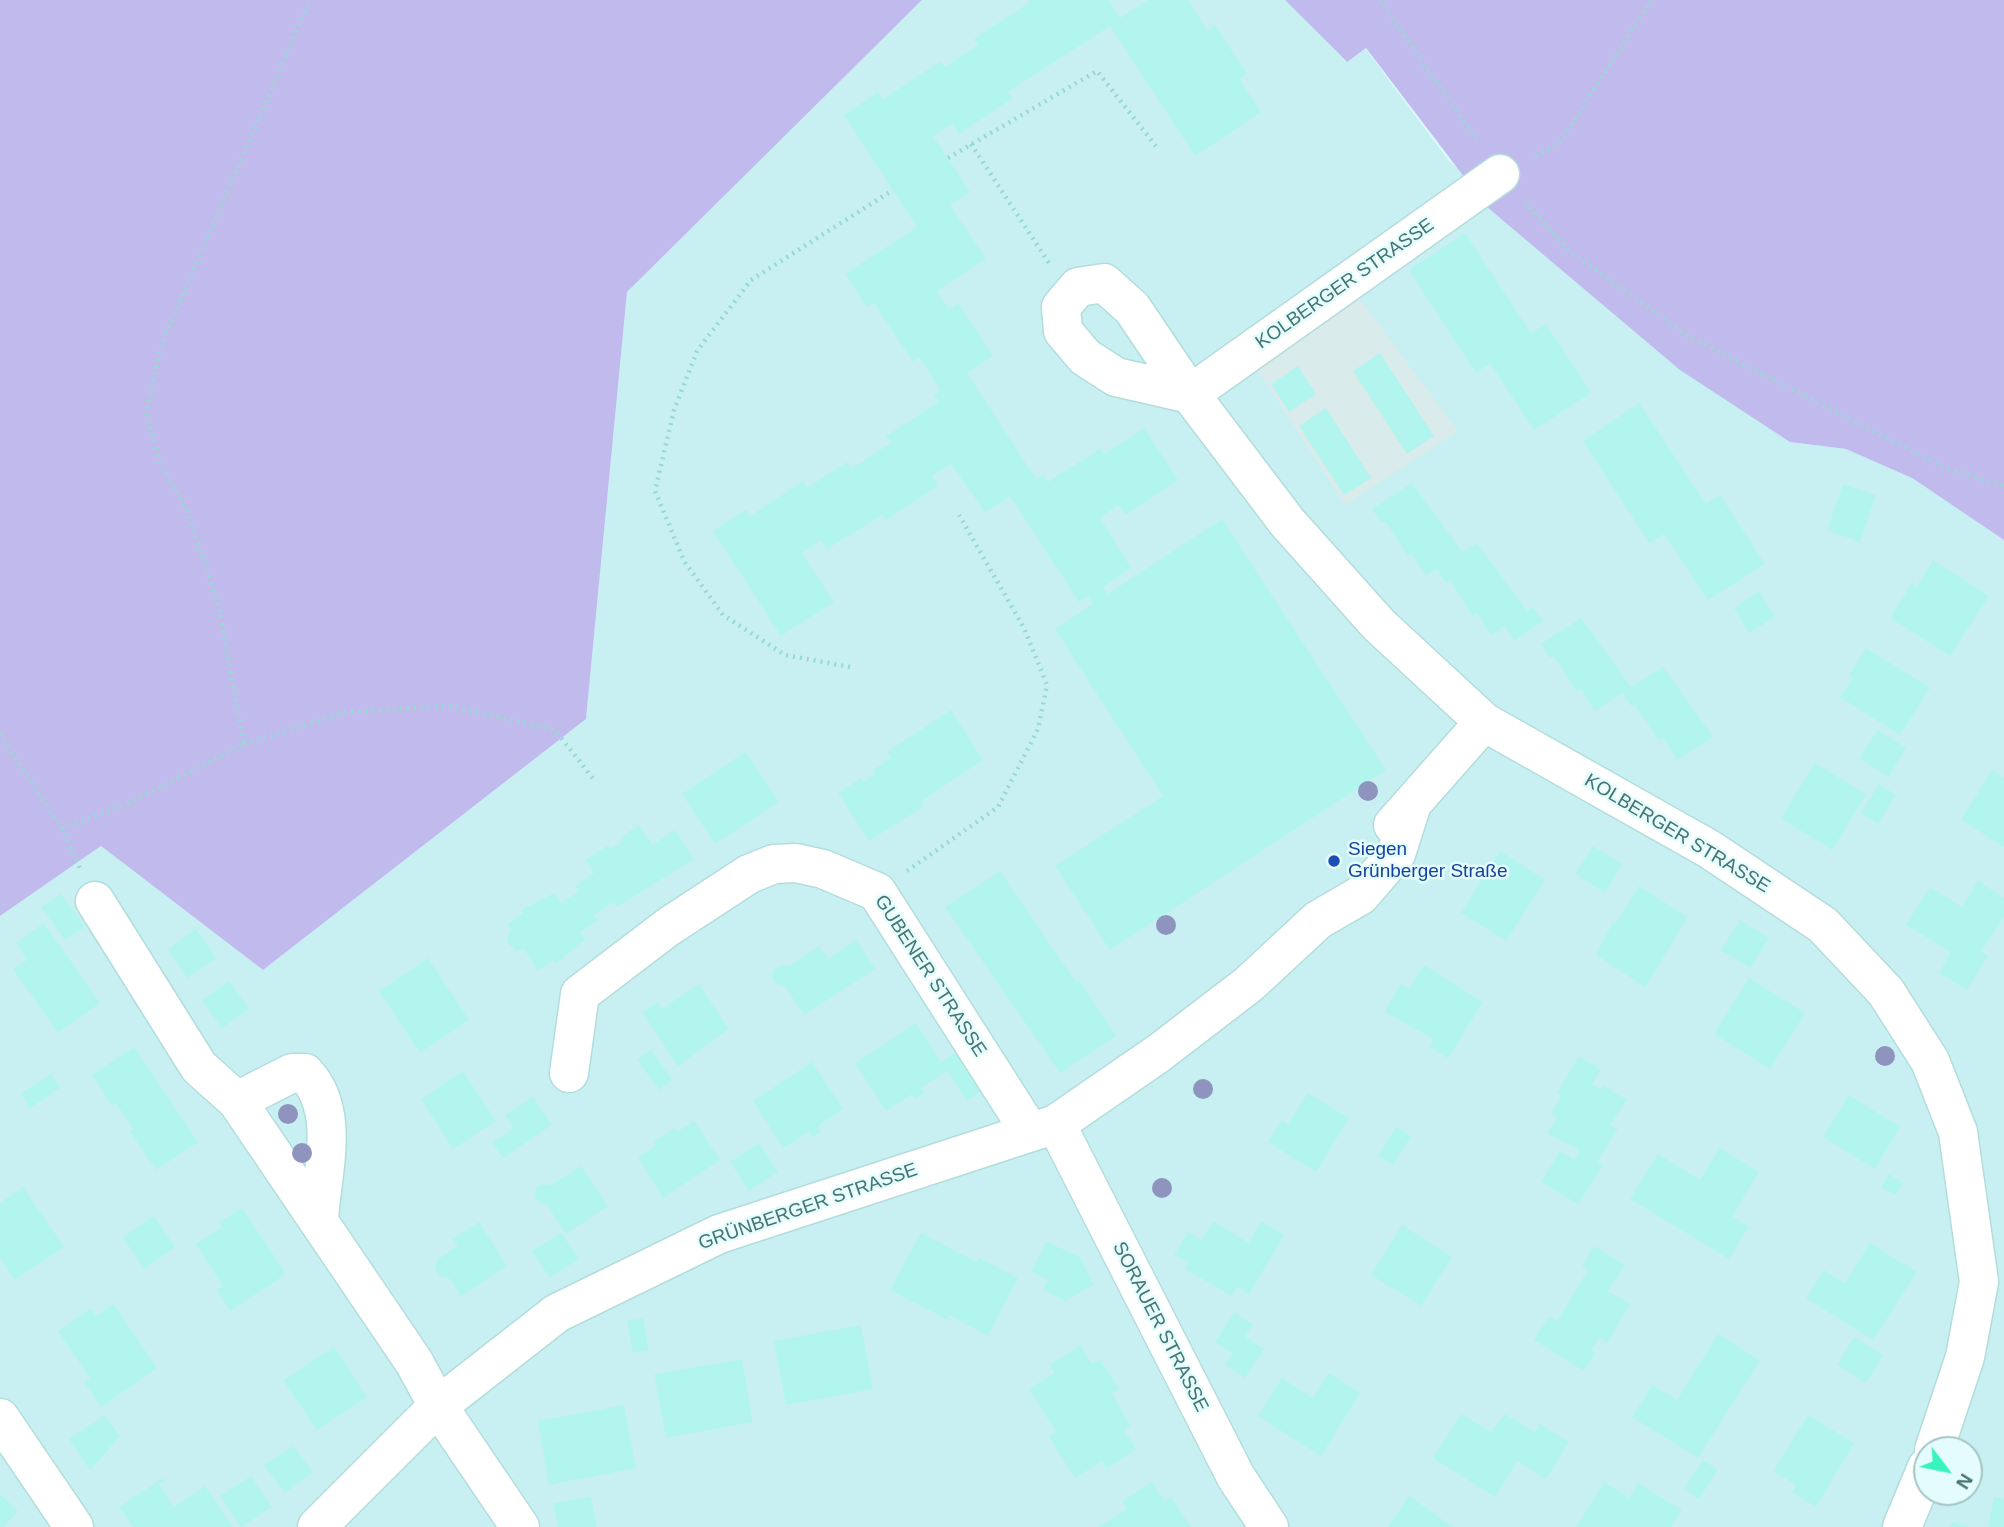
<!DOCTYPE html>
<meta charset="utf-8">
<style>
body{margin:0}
#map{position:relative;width:2004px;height:1527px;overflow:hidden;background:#dcfafe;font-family:Arial,sans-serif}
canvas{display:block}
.north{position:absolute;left:1913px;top:1436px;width:70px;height:70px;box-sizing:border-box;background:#e5fcff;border:2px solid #a5c6c5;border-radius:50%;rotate:122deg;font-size:19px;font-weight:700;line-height:28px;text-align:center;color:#44756e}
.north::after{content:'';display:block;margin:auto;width:24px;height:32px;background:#37f3bf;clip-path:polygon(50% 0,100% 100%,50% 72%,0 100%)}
</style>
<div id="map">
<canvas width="2004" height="1527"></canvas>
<div class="north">N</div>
</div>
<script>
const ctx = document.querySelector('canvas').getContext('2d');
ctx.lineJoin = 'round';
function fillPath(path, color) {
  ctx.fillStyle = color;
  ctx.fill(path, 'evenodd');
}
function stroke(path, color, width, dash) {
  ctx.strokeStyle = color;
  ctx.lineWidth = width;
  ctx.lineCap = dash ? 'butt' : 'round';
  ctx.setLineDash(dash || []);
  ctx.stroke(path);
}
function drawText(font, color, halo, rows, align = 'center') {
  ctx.font = font + ' Arial,sans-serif';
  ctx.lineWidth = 5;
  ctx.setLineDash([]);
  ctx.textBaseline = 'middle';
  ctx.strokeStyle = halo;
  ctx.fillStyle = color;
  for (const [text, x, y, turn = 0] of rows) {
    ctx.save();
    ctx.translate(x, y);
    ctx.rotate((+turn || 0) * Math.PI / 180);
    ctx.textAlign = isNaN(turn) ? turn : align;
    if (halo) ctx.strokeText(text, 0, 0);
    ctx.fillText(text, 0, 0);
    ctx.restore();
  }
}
fillPath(new Path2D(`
 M922,0H1285L1346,62L1365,48L1449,161L1790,442L1846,449L1912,478L2004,540V1527H0V916L101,846L263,970L586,719L627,292ZM1927,1450H1969V1492H1927Z`), '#c8f0f3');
fillPath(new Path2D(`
 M1354,291L1458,431L1345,505L1255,366Z`), '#daebeb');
fillPath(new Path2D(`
 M0,0H922L627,292L586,719L263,970L101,846L0,916Z
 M1285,0H2004V540L1912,478L1846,449L1790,442L1680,370L1487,207L1366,48L1347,62Z`), '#c0bbec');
fillPath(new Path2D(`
 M1028,0H1108L1120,18L1148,0H1188L1207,30L1215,25L1247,74L1239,78L1261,112L1195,156L1110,26L1008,92L1013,98L959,134L952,124L933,136L970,192L950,205L986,259L937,291L949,309L958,303L993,356L967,373L1036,479L1043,475L1048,482L1100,449L1104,454L1144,428L1178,480L1125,515L1118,505L1100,518L1131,568L1103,587L1108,594L1222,519L1386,770L1110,950L1055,866L1163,796L1055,629L1093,604L1088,596L1079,602L1010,496L985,512L951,464L932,476L938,486L886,520L882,515L827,549L821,540L802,553L834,602L781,636L713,531L747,509L750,516L803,481L807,488L847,462L851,469L891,443L886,436L939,402L934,395L941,390L919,357L913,362L874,303L867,307L845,274L917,227L844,115L878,92L883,99L941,61L945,67L978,45L974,39L1030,2Z
 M1465,233L1531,333L1546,324L1591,393L1534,430L1490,363L1476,373L1409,270Z
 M1380,353L1434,436L1407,454L1353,371Z
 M1298,366L1316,394L1289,412L1271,384Z
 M1639,403L1706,504L1720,495L1765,564L1708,600L1664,534L1649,543L1583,441Z
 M1326,408L1371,478L1344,495L1299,426Z
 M1412,483L1462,552L1477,543L1527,611L1533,607L1543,621L1514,641L1505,626L1491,635L1477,613L1473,616L1450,580L1446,583L1437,569L1426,576L1412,554L1408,556L1385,521L1381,523L1372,509Z
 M1843,484L1876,495L1860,542L1827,530Z
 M1933,560L1989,596L1950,656L1890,618L1912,583L1917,586Z
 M1759,591L1775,617L1749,633L1734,608Z
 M1581,618L1631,687L1663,667L1713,737L1677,760L1663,738L1659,741L1635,705L1632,707L1622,693L1595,711L1581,689L1577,692L1554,656L1550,658L1541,644Z
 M1866,648L1930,688L1900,735L1840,697L1853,678L1849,675Z
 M951,710L983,760L920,802L923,807L869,841L838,793L860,779L863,782L876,774L873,770L891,758L887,752Z
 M1878,730L1906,748L1888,777L1859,758Z
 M745,752L779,802L715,844L682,794Z
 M1815,763L1866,794L1832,850L1781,818Z
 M1992,770L2004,778V847L1961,820Z
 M1879,784L1896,795L1878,824L1861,813Z
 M639,825L652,845L675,830L694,859L617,907L614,902L594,915L598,920L580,932L585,939L556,964L553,960L538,971L524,949L516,950L509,945L507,936L511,929L507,924L523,913L521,910L554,893L561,903L579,891L575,886L594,873L586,860L608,845L610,849L623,841L621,837Z
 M1593,846L1622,864L1605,893L1575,874Z
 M1500,851L1545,880L1506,941L1461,913Z
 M1000,871L1076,982L1079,980L1116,1036L1060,1073L945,907Z
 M1978,881L2004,898V916L1981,952L1988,956L1967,990L1939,973L1951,952L1906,925L1930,887L1962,907Z
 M1639,886L1688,917L1645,987L1596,955L1613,922L1615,924Z
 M61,894L85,927L65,940L41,907Z
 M1740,920L1769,938L1750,968L1721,950Z
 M44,923L100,1003L58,1033L13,969L27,960L16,943Z
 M196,929L216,958L187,978L168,949Z
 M856,939L875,969L804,1015L785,986L777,984L772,977L774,969L781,965L789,966L819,946L828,959Z
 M428,958L469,1020L420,1053L379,991Z
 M1424,965L1483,1002L1448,1058L1429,1047L1434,1039L1384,1012L1401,984L1409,989Z
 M1749,978L1805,1013L1770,1069L1714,1034Z
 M229,981L249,1009L222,1028L202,1000Z
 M699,984L729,1029L678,1066L642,1012L658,1002L662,1009Z
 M916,1023L941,1062L956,1052L981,1091L967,1101L947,1071L921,1088L924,1093L915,1099L912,1094L886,1111L855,1063Z
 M134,1047L198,1142L156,1170L130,1132L134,1130L116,1103L112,1106L92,1075Z
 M651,1050L672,1080L659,1090L637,1060Z
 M1579,1057L1601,1070L1592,1084L1600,1089L1603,1085L1627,1100L1610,1125L1618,1129L1597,1162L1603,1165L1578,1204L1541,1182L1560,1151L1574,1160L1580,1150L1547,1134L1557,1117L1552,1113L1561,1096L1557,1093Z
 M812,1062L843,1109L818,1126L821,1132L813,1137L809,1132L783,1148L753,1101Z
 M463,1071L496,1121L453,1149L421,1099Z
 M51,1074L60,1088L30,1108L21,1093Z
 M1308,1093L1349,1118L1316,1172L1268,1142L1282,1120L1288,1124Z
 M1849,1095L1900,1127L1875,1169L1823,1137Z
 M533,1097L552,1125L503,1158L492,1142L514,1128L505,1115Z
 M694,1121L720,1160L663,1198L638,1158L656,1146L653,1142L675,1128L677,1132Z
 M1396,1127L1411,1136L1393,1165L1378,1156Z
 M759,1143L778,1172L749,1191L730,1162Z
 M1720,1148L1759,1172L1732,1216L1749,1227L1729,1259L1630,1199L1658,1154L1700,1180Z
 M581,1166L608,1206L566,1234L547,1205L539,1203L535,1197L536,1188L542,1184L551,1185Z
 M1889,1174L1903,1183L1895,1195L1881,1187Z
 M23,1187L64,1247L15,1280L0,1258V1203Z
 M242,1208L286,1274L230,1311L217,1290L223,1286L196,1244L222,1227L219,1222Z
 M154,1216L175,1247L144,1269L123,1237Z
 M1213,1221L1249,1243L1261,1221L1284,1235L1249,1294L1237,1287L1232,1296L1185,1269L1189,1262L1174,1255L1188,1232L1202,1240Z
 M479,1222L507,1266L461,1296L449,1278L440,1276L435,1269L437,1260L458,1246L453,1239Z
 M1402,1225L1452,1257L1421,1306L1371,1275Z
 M561,1233L579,1259L550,1278L532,1251Z
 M921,1233L977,1262L979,1258L1018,1278L988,1336L949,1315L946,1319L890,1290Z
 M1046,1242L1079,1256L1094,1285L1065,1301L1043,1290L1048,1280L1031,1271Z
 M1870,1243L1917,1272L1873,1340L1806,1298L1824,1270L1845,1283Z
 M1594,1246L1625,1265L1608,1291L1630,1304L1607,1343L1599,1338L1591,1350L1595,1353L1584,1371L1534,1340L1549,1316L1557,1321L1588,1270L1582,1266Z
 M113,1304L157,1368L101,1407L84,1382L90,1378L58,1331L91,1308L96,1316Z
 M1234,1313L1253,1324L1245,1337L1264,1349L1245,1378L1225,1365L1233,1353L1215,1342Z
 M643,1318L649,1350L633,1353L627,1321Z
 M861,1325L873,1389L786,1405L774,1341Z
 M1718,1334L1760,1360L1698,1458L1632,1417L1652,1385L1677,1400Z
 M1854,1337L1883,1355L1866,1383L1837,1365Z
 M1080,1345L1092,1364L1100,1360L1119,1389L1112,1394L1131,1426L1124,1430L1136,1449L1106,1469L1102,1461L1075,1478L1049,1437L1056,1432L1029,1389L1054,1373L1050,1365Z
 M334,1347L367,1397L317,1430L283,1380Z
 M742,1359L753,1422L666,1438L654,1374Z
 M1329,1373L1360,1393L1321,1456L1258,1416L1282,1378L1313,1398Z
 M624,1405L636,1468L549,1485L538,1421Z
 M1461,1414L1491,1432L1505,1414L1535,1432L1540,1424L1569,1442L1546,1479L1517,1461L1495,1497L1433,1458Z
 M105,1415L120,1436L90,1470L69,1439Z
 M1808,1415L1854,1443L1816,1507L1792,1492L1796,1485L1773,1471Z
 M293,1446L313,1472L285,1493L264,1465Z
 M1703,1460L1718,1470L1699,1499L1684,1489Z
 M251,1476L272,1507L241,1527L220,1496Z
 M163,1478L165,1481L159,1484L174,1507L205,1486L233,1527H133L119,1507Z
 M1152,1482L1164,1501L1171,1497L1191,1527H1099L1127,1509L1122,1502Z
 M1604,1482L1629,1498L1638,1483L1682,1510L1671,1527H1576Z
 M0,1494L18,1511L4,1527H0Z
 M1409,1496L1453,1527H1388Z
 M591,1497L597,1527H558L553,1503Z
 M1994,1497L2004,1499V1527H1988Z
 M1951,1522L1968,1526V1527H1950Z`), '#b2f5ef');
const minor = new Path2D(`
 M1500,174L1190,394L1116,377L1085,357L1063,331L1061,307L1078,287L1104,283L1132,308L1190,394L1287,522L1379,625L1484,722L1709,849L1823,925L1886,992L1930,1061L1958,1132L1979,1282L1965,1357L1934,1450
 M1393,825L1484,722
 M95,901L199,1067L237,1101
 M569,1073L580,994L668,927L749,874L774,864L796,863L823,869L877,892L1030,1132
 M1056,1124L1236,1477L1269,1527
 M319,1219C322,1171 341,1111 305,1073H292L237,1101L414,1362L438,1406L520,1527
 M0,1418L74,1527
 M317,1527L438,1406L557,1313L719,1234L1056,1124L1159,1053L1249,984L1318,920L1361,895L1396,854L1411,807
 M1902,1527L1927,1467`);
stroke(minor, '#b3dddc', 41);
stroke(new Path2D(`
 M1380,0L1479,143
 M971,144L1049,263
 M1535,156L1559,144L1651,0
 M948,158L1097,71L1159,150
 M1525,202L1570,252L1690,337L1945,468L2004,486
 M850,667L785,655L723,615L684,561L655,491L674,410L697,351L751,280L893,190
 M0,734L62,829L80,868
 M244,744L346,712L451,706L555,730L595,781
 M62,829L133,801L244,744L218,603L186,508L161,465L146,413L162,343L310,0
 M907,871L998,807L1038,729L1047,685L1024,628L959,515`), '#96dad2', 4.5, [2, 5]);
stroke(minor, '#fff', 38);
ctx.fillStyle = '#8e94bd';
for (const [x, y] of [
 [1368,791],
 [1166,925],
 [1885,1056],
 [1203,1089],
 [288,1114],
 [302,1153],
 [1162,1188]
]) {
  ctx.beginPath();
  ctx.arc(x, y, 10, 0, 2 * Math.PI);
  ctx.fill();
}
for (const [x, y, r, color] of [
 [1334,861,7,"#1a4fb4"]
]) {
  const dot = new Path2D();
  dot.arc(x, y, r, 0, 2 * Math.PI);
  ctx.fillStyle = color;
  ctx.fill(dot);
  stroke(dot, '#e5fcff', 2.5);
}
drawText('19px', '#44756e', '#e5fcff', [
 ["KOLBERGER STRASSE",1345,284,-35],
 ["KOLBERGER STRASSE",1677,834,31],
 ["GUBENER STRASSE",930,976,57],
 ["GRÜNBERGER STRASSE",808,1207,-19],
 ["SORAUER STRASSE",1160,1327,63]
]);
drawText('19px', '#164399', '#e5fcff', [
 ["Siegen",1348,850],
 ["Grünberger Straße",1348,872]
], 'left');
</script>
